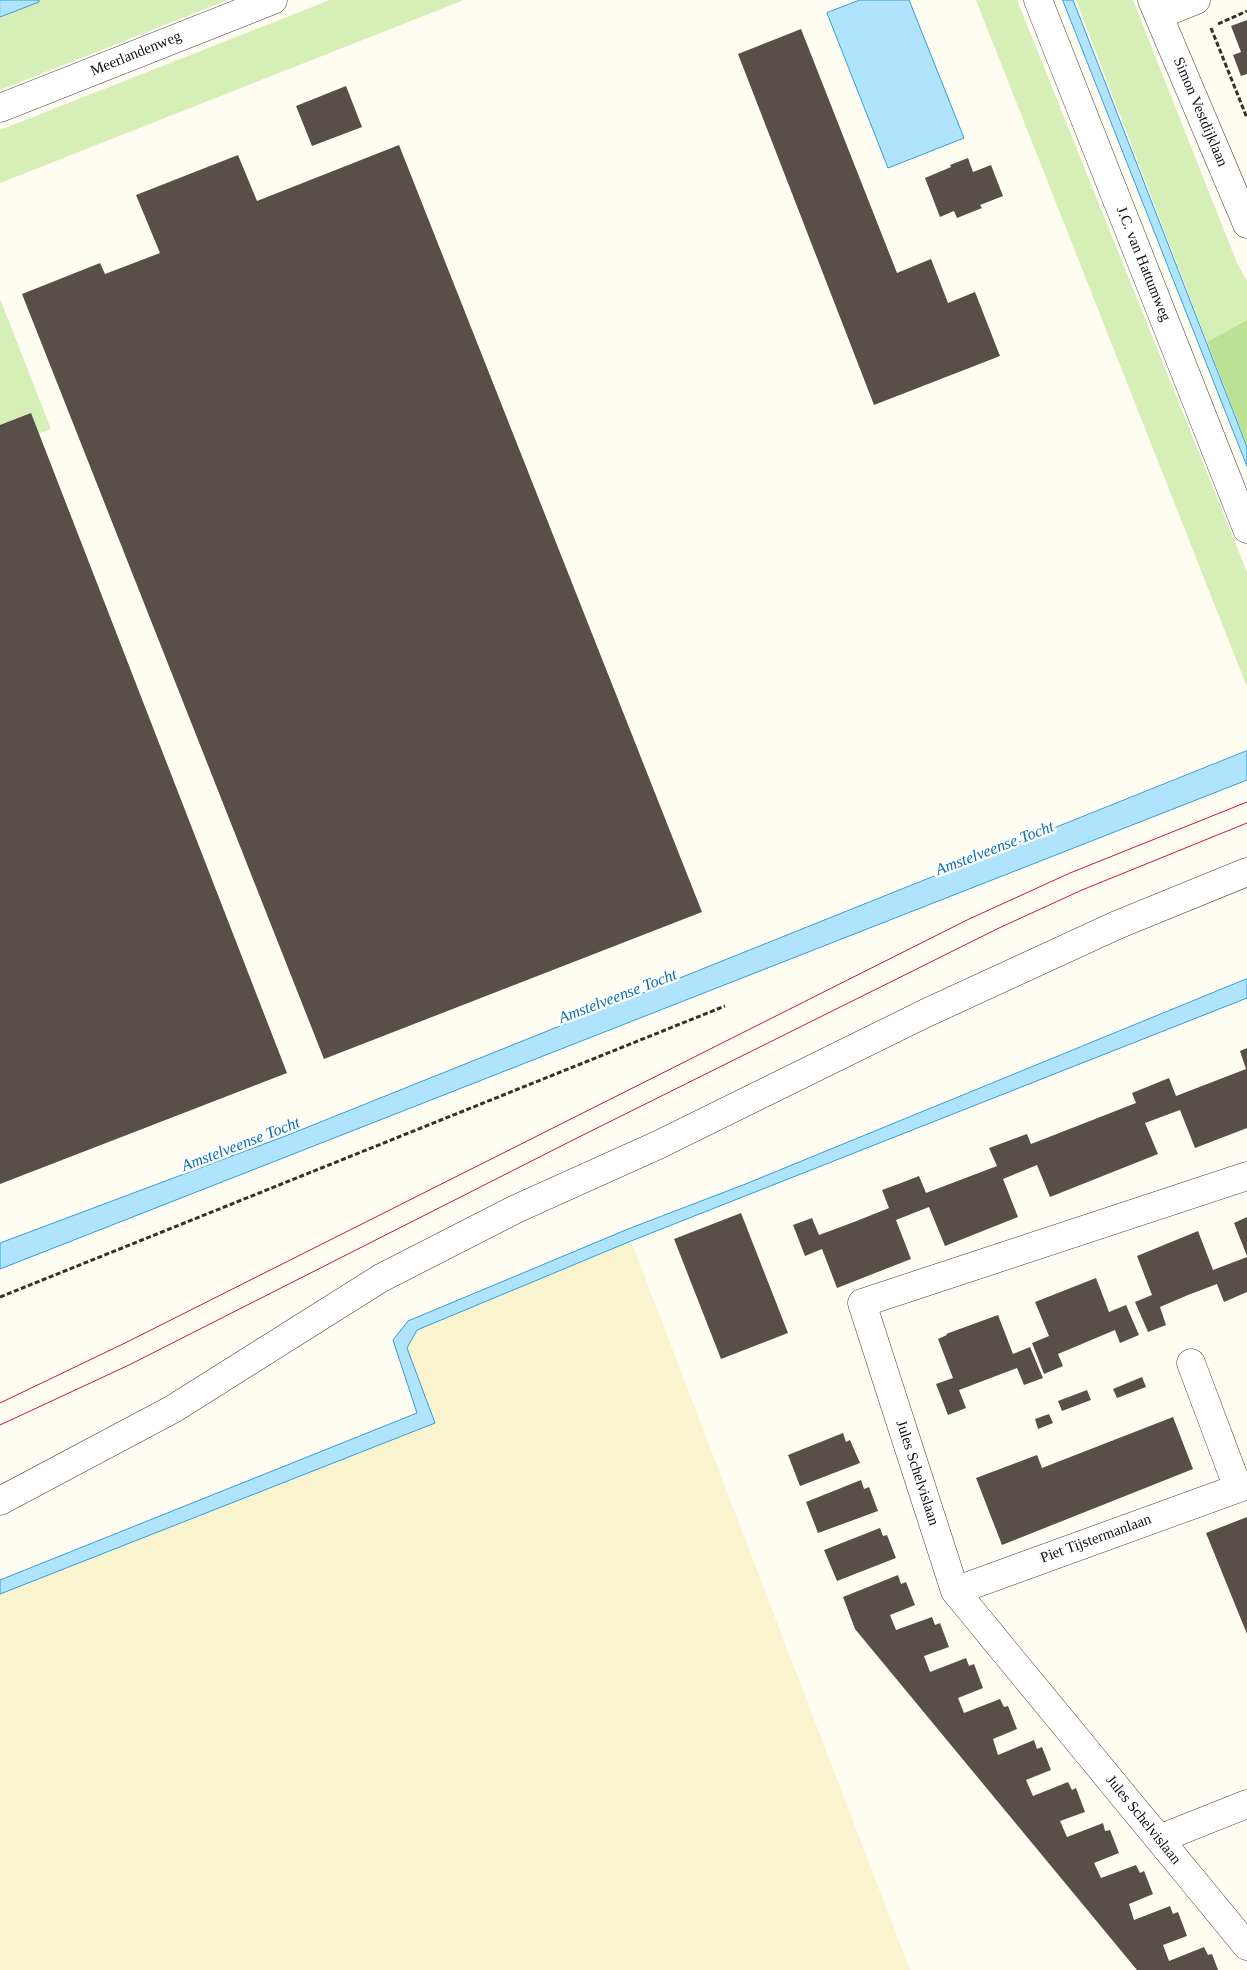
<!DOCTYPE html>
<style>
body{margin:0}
canvas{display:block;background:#fffcf2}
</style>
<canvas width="1247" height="1970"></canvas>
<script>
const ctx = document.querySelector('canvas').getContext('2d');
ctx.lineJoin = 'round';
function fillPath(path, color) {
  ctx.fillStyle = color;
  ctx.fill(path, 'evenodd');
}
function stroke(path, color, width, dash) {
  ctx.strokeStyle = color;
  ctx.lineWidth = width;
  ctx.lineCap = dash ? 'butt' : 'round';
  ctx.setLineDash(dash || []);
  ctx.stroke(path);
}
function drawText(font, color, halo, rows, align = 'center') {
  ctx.font = font + ' "Times New Roman",serif';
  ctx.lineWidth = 5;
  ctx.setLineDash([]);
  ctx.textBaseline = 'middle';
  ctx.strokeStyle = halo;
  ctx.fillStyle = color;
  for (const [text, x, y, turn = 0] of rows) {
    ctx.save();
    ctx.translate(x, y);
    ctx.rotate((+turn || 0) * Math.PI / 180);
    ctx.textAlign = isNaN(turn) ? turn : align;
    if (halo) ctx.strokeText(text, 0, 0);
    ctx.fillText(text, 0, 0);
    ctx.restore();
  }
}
fillPath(new Path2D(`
 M631,1241L910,1970H0V1594L435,1423L407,1348L417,1330Z`), '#f9f3ce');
fillPath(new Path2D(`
 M39,0H228L0,90V17L39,2Z
 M330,0H464L0,183V130Z
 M976,0H1017L1247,572V687Z
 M1076,0H1133L1237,263L1247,281V320L1207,342Z
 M0,299L51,429L0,448Z`), '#d6efb6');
fillPath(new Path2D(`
 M1247,320V445L1207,342Z`), '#bae194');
const water = new Path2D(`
 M0,0H39V2L0,17Z
 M860,0H909L964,138L888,168L827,13Z
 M1063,0H1073L1247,447V466Z
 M1247,751V780L0,1269V1243L288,1135Z
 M1247,979V998L631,1241L417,1330L407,1348L435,1423L0,1594V1580L417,1413L393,1340L408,1321L628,1229L743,1185Z`);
fillPath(water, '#b0e3fc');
stroke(water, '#2f9edc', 1);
fillPath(new Path2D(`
 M1247,20V74L1241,76L1233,55L1241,52L1231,26Z
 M801,29L897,273L931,259L948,303L975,292L1000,356L874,405L738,54Z
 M346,86L362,127L312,146L296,106Z
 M399,145L702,912L324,1059L22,294L100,263L105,274L160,253L136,195L238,155L257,201Z
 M968,158L973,172L991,165L1003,196L980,205L982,208L957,218L954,211L940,217L925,178L951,167L950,165Z
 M31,413L287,1073L0,1184V425Z
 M1247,1048V1128L1195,1148L1180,1110L1145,1123L1158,1154L1050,1197L1037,1165L1003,1179L1018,1217L945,1246L929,1207L896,1220L911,1259L837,1288L822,1249L805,1256L793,1225L812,1218L819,1235L854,1222L889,1208L882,1190L901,1183L919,1176L926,1193L997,1166L989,1148L1027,1134L1031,1144L1136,1103L1132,1093L1169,1078L1176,1096L1246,1069L1240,1051Z
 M741,1213L788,1333L721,1359L674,1239Z
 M1247,1217V1256L1234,1223Z
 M1198,1231L1213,1270L1247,1257V1292L1224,1302L1217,1284L1188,1295L1160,1307L1166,1325L1148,1332L1135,1302L1152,1295L1137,1256Z
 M1096,1278L1109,1312L1126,1305L1139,1335L1120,1343L1115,1330L1058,1354L1063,1366L1044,1374L1032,1343L1049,1336L1035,1302Z
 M998,1315L1013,1354L1030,1347L1043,1378L1024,1385L1017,1368L959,1390L966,1408L948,1415L936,1384L953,1378L938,1339L947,1335L946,1334Z
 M1142,1377L1146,1387L1117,1398L1113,1389Z
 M1087,1390L1091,1400L1062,1411L1058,1401Z
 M1049,1414L1053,1423L1038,1429L1035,1419Z
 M1173,1417L1193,1469L1002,1545L976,1478L1037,1455L1042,1468Z
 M843,1433L846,1442L850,1440L860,1463L800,1486L788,1455Z
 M861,1480L864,1489L869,1487L878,1511L818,1533L806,1502Z
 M1247,1517V1634L1206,1533Z
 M880,1528L883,1536L887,1535L896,1558L837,1581L824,1550Z
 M898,1575L901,1584L906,1582L915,1605L890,1615L896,1630L932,1617L935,1625L940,1623L949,1647L924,1656L930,1672L966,1658L969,1666L974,1664L983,1688L958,1698L964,1713L1000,1699L1004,1707L1008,1706L1017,1729L993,1739L998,1755L1034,1740L1037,1749L1042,1747L1051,1770L1026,1780L1033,1796L1068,1782L1072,1790L1076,1788L1085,1812L1060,1821L1067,1837L1103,1823L1105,1831L1110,1830L1119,1853L1094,1863L1101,1878L1136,1865L1140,1873L1144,1871L1153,1894L1129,1904L1134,1920L1170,1906L1173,1914L1178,1912L1187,1936L1163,1945L1169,1961L1204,1947L1208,1955L1212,1954L1218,1970H1137L855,1629L843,1597Z`), '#594f4a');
const minor = new Path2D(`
 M1038,0L1247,529
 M1152,0L1247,224
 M1159,15L1196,0
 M0,108L273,0
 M1247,1176L862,1303L955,1591L1247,1946
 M1191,1363L1238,1488
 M0,1501L173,1409L381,1278L516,1209L658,1145L926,1013L1117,925L1247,872
 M955,1591L1247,1485
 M1159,1839L1247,1804`);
stroke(minor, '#424242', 29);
stroke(new Path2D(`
 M1218,24L1247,11
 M1211,28L1247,118
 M0,1297L725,1006`), '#313131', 3, [5, 2.5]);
stroke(minor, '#fff', 28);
stroke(new Path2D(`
 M0,1403L125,1343L967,920L1070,873L1247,802
 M0,1425L129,1365L575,1139L999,928L1082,890L1247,823`), '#cf1728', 1);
drawText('15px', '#0f0f0f', '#fff', [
 ["Meerlandenweg",136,54,-22],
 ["Simon Vestdijklaan",1200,112,67],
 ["J.C. van Hattumweg",1143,264,68],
 ["Jules Schelvislaan",917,1473,72],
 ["Piet Tijstermanlaan",1096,1539,-20],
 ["Jules Schelvislaan",1143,1820,51]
]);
drawText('italic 16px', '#0a6fb0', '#fff', [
 ["Amstelveense Tocht",995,849,-21],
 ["Amstelveense Tocht",618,997,-21],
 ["Amstelveense Tocht",241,1145,-21]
]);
</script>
